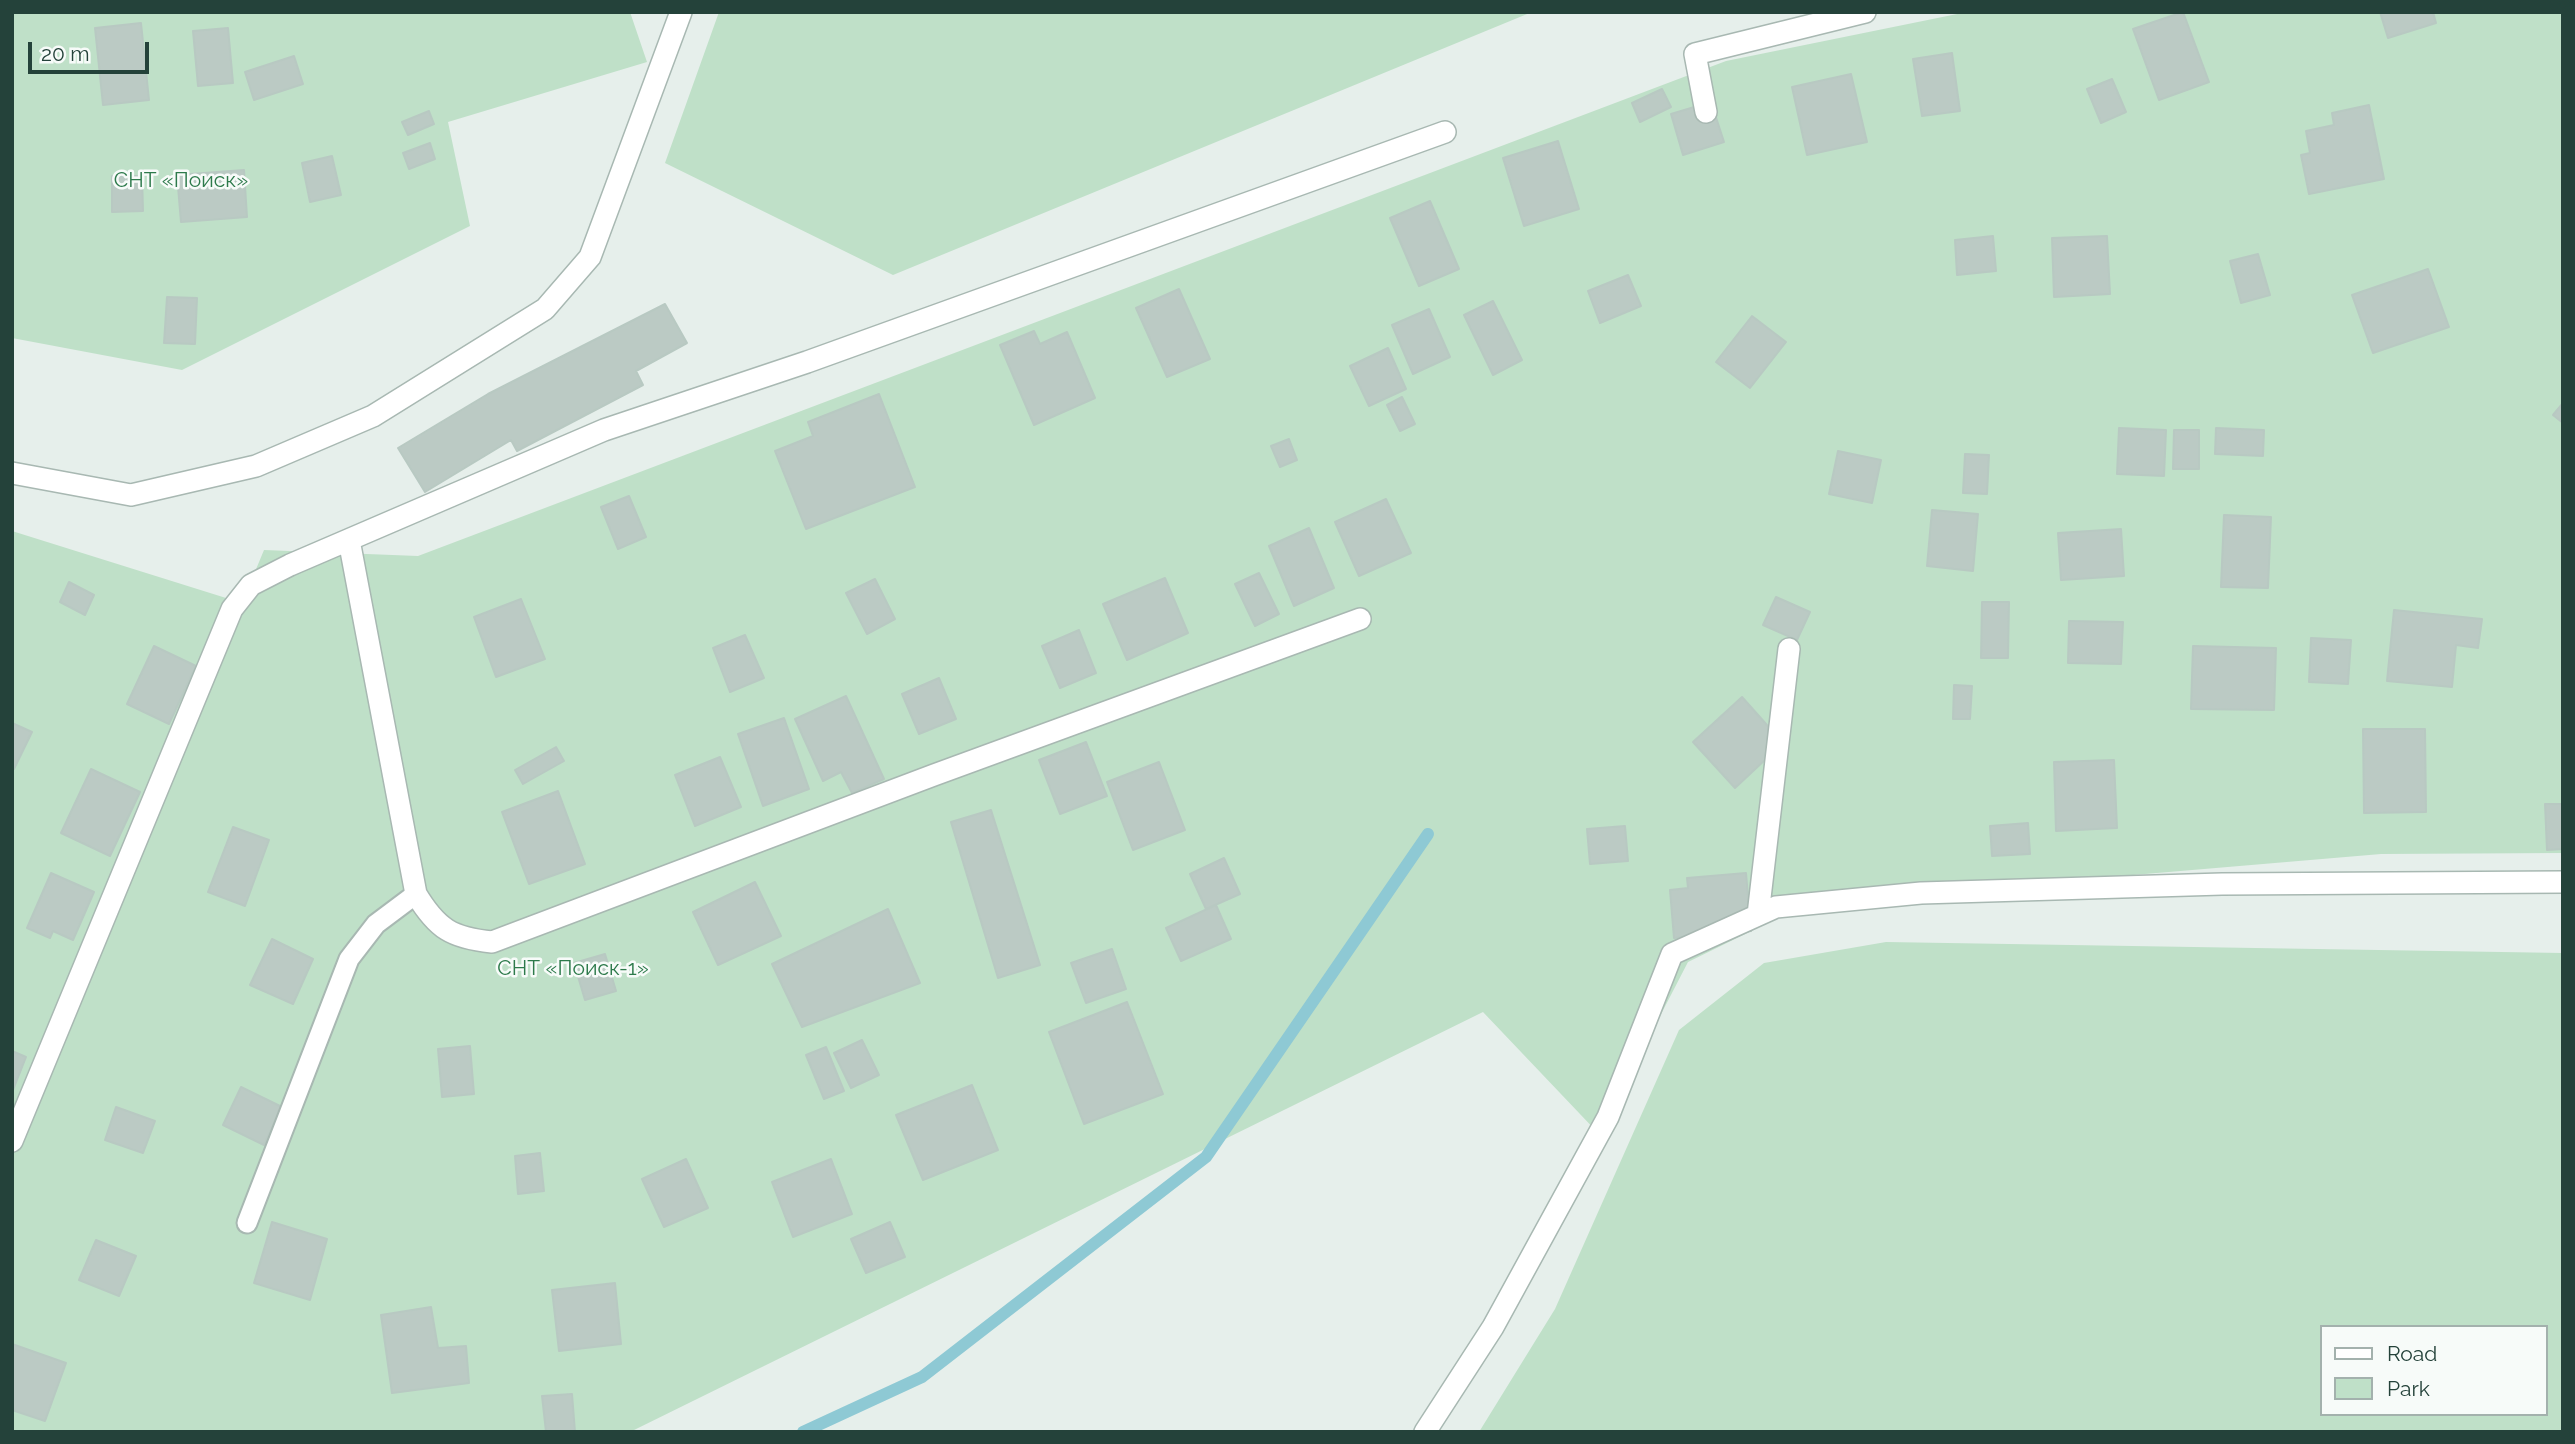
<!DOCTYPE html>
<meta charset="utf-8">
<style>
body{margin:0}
#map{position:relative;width:2575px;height:1444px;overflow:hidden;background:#e6efeb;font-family:Raleway,sans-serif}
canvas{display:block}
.frame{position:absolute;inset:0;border:14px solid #24423a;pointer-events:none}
.legend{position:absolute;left:2320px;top:1325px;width:228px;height:91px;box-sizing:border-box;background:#f7fbf9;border:2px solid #a3b1ad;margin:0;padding:9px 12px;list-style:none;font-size:21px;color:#24423a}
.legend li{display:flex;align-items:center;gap:14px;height:35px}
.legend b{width:35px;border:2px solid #a3b1ad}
.scale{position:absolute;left:28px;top:42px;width:121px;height:32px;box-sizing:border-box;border:4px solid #24423a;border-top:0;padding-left:9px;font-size:21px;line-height:24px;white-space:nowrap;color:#24423a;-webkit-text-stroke:5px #f7fbf9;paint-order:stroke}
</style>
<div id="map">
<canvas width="2575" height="1444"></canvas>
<div class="frame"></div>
<ul class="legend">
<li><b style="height:9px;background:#fff"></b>Road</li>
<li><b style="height:19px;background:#bfe0c8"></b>Park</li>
</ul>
<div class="scale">20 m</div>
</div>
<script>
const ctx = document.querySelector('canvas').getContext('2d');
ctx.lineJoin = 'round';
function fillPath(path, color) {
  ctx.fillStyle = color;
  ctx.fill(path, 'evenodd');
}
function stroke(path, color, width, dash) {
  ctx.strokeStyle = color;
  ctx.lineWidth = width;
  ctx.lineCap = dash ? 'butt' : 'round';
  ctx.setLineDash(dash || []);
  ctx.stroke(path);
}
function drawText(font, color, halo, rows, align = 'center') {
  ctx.font = font + ' Raleway,sans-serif';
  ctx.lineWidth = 5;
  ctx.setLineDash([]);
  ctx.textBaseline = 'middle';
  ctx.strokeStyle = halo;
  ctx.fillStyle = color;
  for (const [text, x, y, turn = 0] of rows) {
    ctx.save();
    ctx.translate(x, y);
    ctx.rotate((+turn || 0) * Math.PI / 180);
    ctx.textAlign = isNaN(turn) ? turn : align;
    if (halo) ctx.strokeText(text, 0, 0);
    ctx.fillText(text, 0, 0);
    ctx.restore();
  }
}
fillPath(new Path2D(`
 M12,12H630L647,62L448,122L470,226L182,370L12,338Z
 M719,12H1532L893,275L665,163Z
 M1967,12H2563V853L2381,854L1921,893L1786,914L1688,962L1599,1134L1483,1012L630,1432H12V531L242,603L264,550L418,556L1726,61Z
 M1886,942L2563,953V1432H1479L1555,1309L1679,1030L1764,963ZM2321,1327H2545V1414H2321Z`), '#bfe0c8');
stroke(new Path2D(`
 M803,1432L922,1377L1206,1157L1428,834`), '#8ec9d4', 12);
const building = new Path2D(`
 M2183,12L2209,82L2159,100L2133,29Z
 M2380,12H2433L2436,23L2388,38Z
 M141,23L149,100L103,105L95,28Z
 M228,28L233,83L198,86L193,31Z
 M1952,53L1960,111L1922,116L1913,59Z
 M294,56L303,84L254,100L245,72Z
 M1851,74L1867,142L1807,155L1792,87Z
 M2112,79L2126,112L2101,123L2087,89Z
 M1662,89L1671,107L1640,122L1632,103Z
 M1711,102L1724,142L1683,155L1671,114Z
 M2369,105L2384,179L2309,194L2301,155L2310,153L2306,131L2334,125L2332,113Z
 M429,111L434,124L408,135L402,122Z
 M1558,141L1579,209L1524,226L1503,158Z
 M430,143L435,159L409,169L403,153Z
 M332,156L341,195L310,202L302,163Z
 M244,170L247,217L181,222L177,175Z
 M112,176H142L143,211L112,212Z
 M1430,201L1459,269L1419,286L1390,218Z
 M1993,236L1996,271L1957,275L1955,240Z
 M2107,236L2110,294L2054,297L2052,238Z
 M2258,254L2270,295L2241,303L2230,261Z
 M2428,269L2449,327L2373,353L2352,295Z
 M1628,275L1641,306L1600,323L1588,291Z
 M1179,289L1210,359L1167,377L1136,308Z
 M167,297L197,298L195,344L164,343Z
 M1493,301L1522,360L1493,375L1464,315Z
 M665,304L687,343L636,371L643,385L517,451L511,440L425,492L398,448L488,394Z
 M1429,309L1450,357L1413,374L1392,325Z
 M1752,316L1786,342L1750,388L1716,362Z
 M1034,331L1040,344L1067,332L1095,398L1034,425L1000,345Z
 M1388,348L1406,389L1369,406L1350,366Z
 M879,394L915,487L806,529L775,451L813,436L808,422Z
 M1402,397L1415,424L1400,431L1387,405Z
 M2563,403V423L2553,415Z
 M2119,428L2166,430L2164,476L2117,474Z
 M2216,428L2264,430L2263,456L2215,454Z
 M2174,430H2199V469H2173Z
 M1289,439L1297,460L1280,467L1271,446Z
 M1838,451L1881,460L1872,503L1829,494Z
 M1965,454L1989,455L1987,494L1963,493Z
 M629,496L646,537L618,549L601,507Z
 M1386,499L1411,553L1359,576L1335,522Z
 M1932,510L1978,514L1973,571L1927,566Z
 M2224,515L2271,517L2268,588L2221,587Z
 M1309,528L1334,588L1294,606L1269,546Z
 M2121,529L2124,576L2061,580L2058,533Z
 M1259,573L1279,614L1255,626L1235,584Z
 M1165,578L1188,633L1127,660L1103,604Z
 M875,579L895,619L867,634L846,593Z
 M69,582L94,595L85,615L60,602Z
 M1776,597L1810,612L1797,640L1763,625Z
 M521,599L545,659L496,677L474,617Z
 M1982,602H2009L2008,658H1981Z
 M2394,610L2482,619L2478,648L2456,645L2452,687L2387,681Z
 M2069,621L2123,622L2121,664L2068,663Z
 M1079,630L1096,673L1060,688L1042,646Z
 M745,635L764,678L730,692L713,648Z
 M2311,638L2351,640L2348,684L2309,682Z
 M154,646L196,666L169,724L127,704Z
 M2193,646L2276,648L2274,710L2191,709Z
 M939,678L956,719L919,734L902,694Z
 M1954,685L1972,686L1970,719H1953Z
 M846,696L884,779L852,793L841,772L823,781L795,719Z
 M1742,697L1783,743L1735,788L1693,742Z
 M784,718L809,789L763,806L738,734Z
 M12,723L32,732L14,769L12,768Z
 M2363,729H2425L2426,812L2364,813Z
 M1086,742L1107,796L1060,814L1039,760Z
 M556,747L564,761L523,784L515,770Z
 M720,757L741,807L695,826L675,775Z
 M2114,760L2117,828L2056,831L2054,762Z
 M1159,762L1185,830L1133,850L1107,782Z
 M91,769L140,792L110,856L61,833Z
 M558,791L585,864L529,884L502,812Z
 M2545,804H2563V849L2547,850Z
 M991,810L1040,965L998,978L951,822Z
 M2028,823L2030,854L1992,856L1990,826Z
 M1625,826L1628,861L1590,864L1587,829Z
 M233,827L269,840L245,906L208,892Z
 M1224,858L1240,894L1206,909L1190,874Z
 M51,873L94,892L73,940L53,931L50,938L27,928Z
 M1746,873L1751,931L1674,938L1670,890L1688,888L1687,878Z
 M755,882L781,936L718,965L693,912Z
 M1216,905L1231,939L1181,961L1166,928Z
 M888,909L920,983L802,1027L772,964Z
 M272,939L313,959L293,1004L250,985Z
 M1112,949L1126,989L1086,1003L1071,963Z
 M605,954L616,991L585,1000L574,963Z
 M1127,1002L1163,1094L1084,1124L1049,1032Z
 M862,1040L879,1075L851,1088L834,1053Z
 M470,1046L474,1094L442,1097L438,1049Z
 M826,1047L844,1091L824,1099L806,1055Z
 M12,1051L26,1057L13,1090L12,1089Z
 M972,1085L998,1150L923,1180L896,1115Z
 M241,1087L282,1107L264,1145L223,1125Z
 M116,1107L155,1121L143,1153L105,1140Z
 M540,1153L544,1191L518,1194L515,1156Z
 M686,1159L708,1208L664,1227L642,1179Z
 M831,1159L852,1214L793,1237L772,1182Z
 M272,1222L327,1239L310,1300L254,1283Z
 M890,1222L905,1257L866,1273L851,1239Z
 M96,1240L136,1256L119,1296L79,1280Z
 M615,1283L621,1344L559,1351L552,1290Z
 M431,1307L438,1348L466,1346L469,1383L392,1393L381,1315Z
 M12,1344L66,1363L45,1421L12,1410Z
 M572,1394L575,1432H546L542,1396Z`);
fillPath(building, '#bbcac4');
stroke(building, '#b8c9c2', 2);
const lane = new Path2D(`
 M247,1223L349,959L376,924L416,894`);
const street = new Path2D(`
 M1706,112L1695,54L1865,12
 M12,473L131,495L256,466L373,416L545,309L590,257L681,12
 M349,540L416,894C437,929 452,938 492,942L934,775L1360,619
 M1758,915L1789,649
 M12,1141L232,609L251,585L290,565L604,430L807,362L1445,132
 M1425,1432L1493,1327L1608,1117L1672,954L1776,907L1921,893L2222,884L2563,882`);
stroke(lane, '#a8b8b2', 23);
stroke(street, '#a8b8b2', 24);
stroke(lane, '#fff', 19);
stroke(street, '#fff', 21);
drawText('21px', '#2d7a4b', '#f7fbf9', [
 ["СНТ «Поиск»",181,181],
 ["СНТ «Поиск-1»",573,969]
]);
</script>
